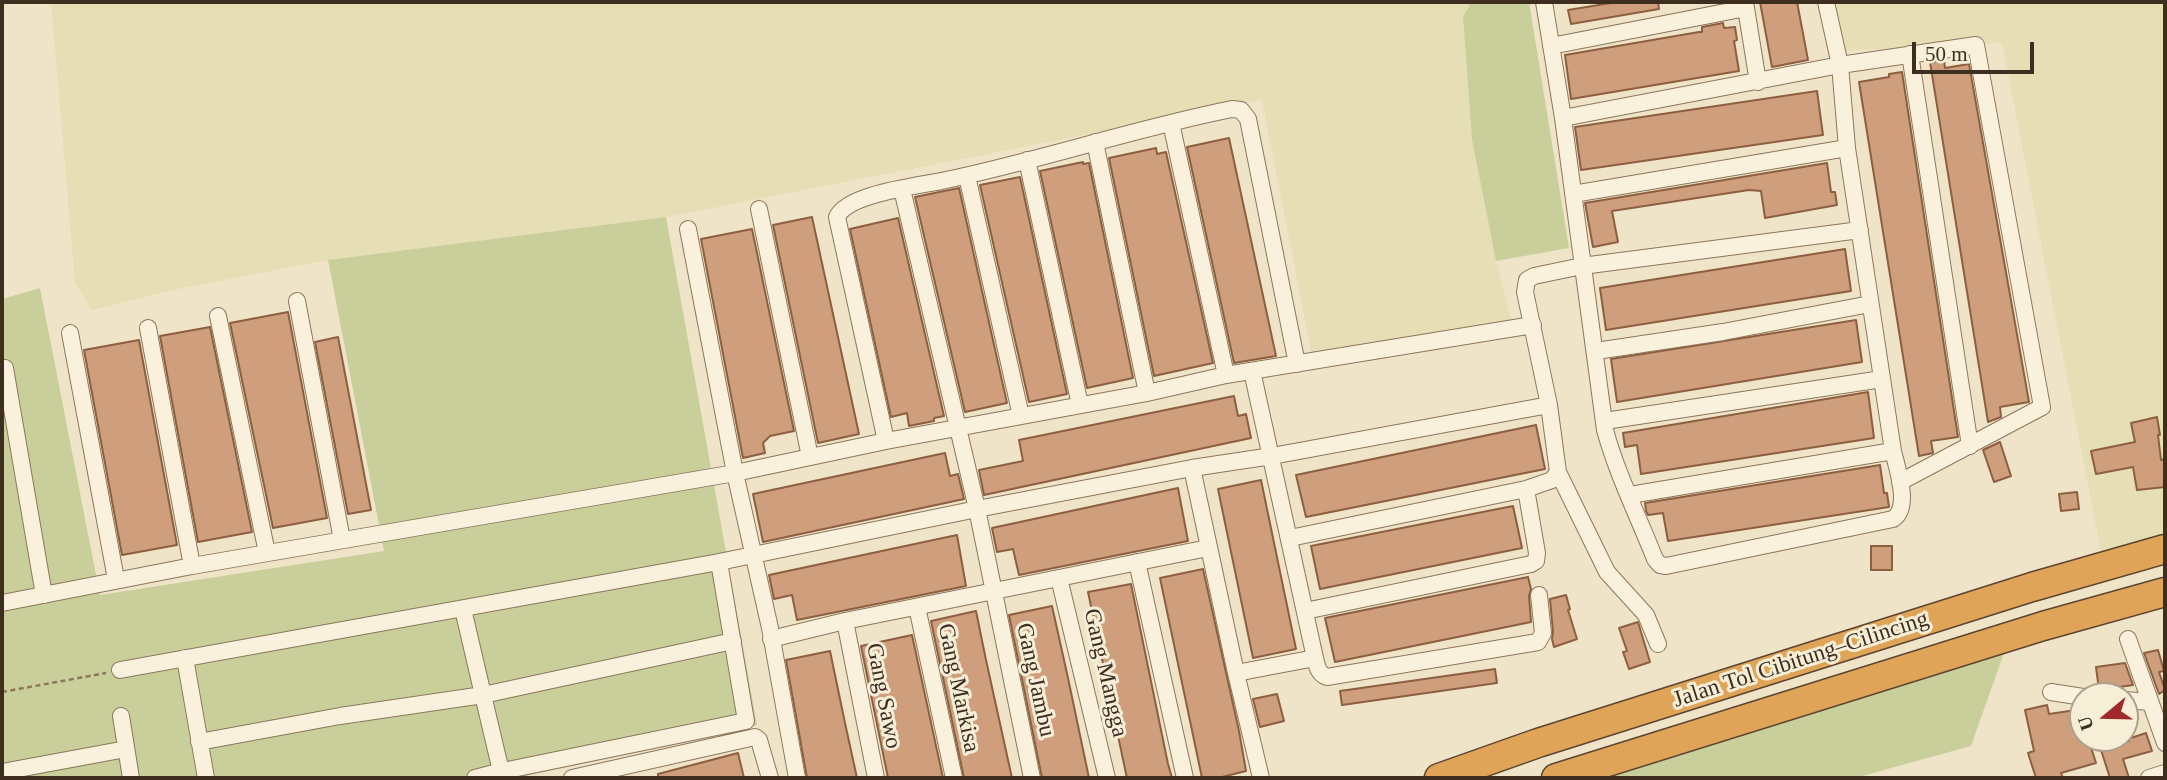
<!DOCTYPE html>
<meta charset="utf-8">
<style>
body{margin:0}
#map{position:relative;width:2167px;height:780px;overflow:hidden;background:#f0e4c8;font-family:Georgia,serif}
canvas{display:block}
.frame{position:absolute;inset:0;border:4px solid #3d2e20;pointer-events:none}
.north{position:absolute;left:2069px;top:682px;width:70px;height:70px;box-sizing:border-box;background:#f7eed8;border:2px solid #ada18e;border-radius:50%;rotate:251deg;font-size:19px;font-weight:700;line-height:28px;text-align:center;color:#3d2e20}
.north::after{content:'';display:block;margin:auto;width:24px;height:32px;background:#9e2a2b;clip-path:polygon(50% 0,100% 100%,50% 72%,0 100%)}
.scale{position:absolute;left:1912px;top:42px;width:122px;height:32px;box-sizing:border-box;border:4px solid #3d2e20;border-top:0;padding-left:9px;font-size:21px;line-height:24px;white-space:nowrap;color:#3d2e20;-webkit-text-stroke:5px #f7eed8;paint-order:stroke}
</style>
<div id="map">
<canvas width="2167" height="780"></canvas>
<div class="frame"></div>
<div class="north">U</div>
<div class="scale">50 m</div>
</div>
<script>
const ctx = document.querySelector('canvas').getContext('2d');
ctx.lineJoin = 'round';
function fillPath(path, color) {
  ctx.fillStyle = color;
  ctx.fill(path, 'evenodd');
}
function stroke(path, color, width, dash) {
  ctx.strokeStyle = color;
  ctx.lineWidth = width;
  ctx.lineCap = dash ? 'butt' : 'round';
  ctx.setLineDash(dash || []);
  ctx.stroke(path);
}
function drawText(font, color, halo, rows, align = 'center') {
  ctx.font = font + ' Georgia,serif';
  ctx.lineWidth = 6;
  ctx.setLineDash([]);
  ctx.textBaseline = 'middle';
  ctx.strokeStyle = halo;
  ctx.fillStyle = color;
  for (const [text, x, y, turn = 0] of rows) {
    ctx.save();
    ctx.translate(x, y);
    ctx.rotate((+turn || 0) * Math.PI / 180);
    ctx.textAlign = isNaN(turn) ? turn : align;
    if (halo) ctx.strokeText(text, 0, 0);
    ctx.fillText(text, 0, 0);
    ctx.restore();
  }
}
fillPath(new Path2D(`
 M51,2H1471L1463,17L1472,140L1496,261L1512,323L1313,362L1262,100L667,217L328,260L178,289L91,310L75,282Z
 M1835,2H2165V551L2104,567L2002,43L1843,51Z`), '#e6deb5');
fillPath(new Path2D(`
 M1471,2H1529L1569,248L1496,261L1472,140L1463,17Z
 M666,217L757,725L516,778H2V299L40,288L100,595L384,551L328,260Z
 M2010,636L1971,746L1855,778H1564Z`), '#c9cf9b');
const building = new Path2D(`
 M1617,2H1658L1659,9L1571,24L1568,10Z
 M1760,2H1797L1808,60L1772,67Z
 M1723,23L1724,28L1735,27L1737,40L1734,41L1739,71L1571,99L1565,55L1699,32H1702V27Z
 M1944,60L1945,68L1969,64L2029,402L2000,407L2001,417L1988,422L1930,62Z
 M1902,72L1958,437L1931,441L1933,453L1919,456L1859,82L1889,77V74Z
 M1817,91L1823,135L1581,170L1575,127Z
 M1229,138L1276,356L1234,363L1187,147Z
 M1156,148L1157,154L1166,152L1213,363L1154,376L1109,158Z
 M1083,162V164L1089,163L1133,378L1087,388L1040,171Z
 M1827,163L1831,192H1835L1837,205L1765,218L1761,191L1749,190L1612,211L1618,242L1593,247L1585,203Z
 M1020,177L1067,394L1029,402L980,185Z
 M959,188L1007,403L965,412L915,197Z
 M812,217L859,434L818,443L773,225Z
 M898,218L944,416L934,418V421L909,426L907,413L891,417L850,229Z
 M752,229L794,431L770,436L763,443L765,453L743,458L701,239Z
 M1845,249L1851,291L1606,330L1600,288Z
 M288,312L327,518L273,528L230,323Z
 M1856,320L1862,362L1617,402L1611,359Z
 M210,327L252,532L198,542L160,336Z
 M338,337L371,510L348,514L315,342Z
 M139,340L177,545L122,555L84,350Z
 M1868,392L1874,438L1641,474L1637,445L1625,447L1623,433Z
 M1234,396L1238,416L1246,414L1251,438L984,495L979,470L1023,461L1019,440Z
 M2157,417L2160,435H2158L2161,460L2165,459V487L2137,490L2133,467L2096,474L2091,451L2135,442L2131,423Z
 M1536,425L1545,469L1306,517L1296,475Z
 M2000,442L2011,476L1994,482L1983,450Z
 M945,453L950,476L958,474L964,499L763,542L753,494Z
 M1880,465L1884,493H1887L1889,507L1668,541L1663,513L1648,515L1646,511L1645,503Z
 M1261,480L1296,649L1253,658L1218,489Z
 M1178,488L1188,541L1019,575L1013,549L997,552L992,528Z
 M2077,492L2079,509L2061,511L2059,494Z
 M1513,506L1522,548L1320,589L1311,546Z
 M957,535L966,586L797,620L792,595L774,599L769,575Z
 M1871,546H1892V570H1871Z
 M1203,569L1239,731L1246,771L1218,778H1202L1160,578Z
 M1528,577L1531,589L1529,596L1531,622L1335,662L1325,618Z
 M1131,584L1168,764L1172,778H1127L1125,769L1088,592Z
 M1566,595L1570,609L1568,610L1577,639L1554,647L1552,639L1553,632L1550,599Z
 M1052,606L1068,678L1089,778H1042L1009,615Z
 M976,611L986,660L1012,778H964L931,621Z
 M1638,622L1650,662L1629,669L1623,652L1627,651L1619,628Z
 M912,635L943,778H888L861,646Z
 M2158,650L2164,671L2159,672L2165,690L2159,694L2144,653Z
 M830,651L845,723L857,778H807L786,660Z
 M2125,663L2133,685L2099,690L2096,667Z
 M1495,669L1497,683L1342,705L1340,691Z
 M1277,694L1284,721L1260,727L1253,699Z
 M2047,705L2049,714L2083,709V738H2088L2096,763L2061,773L2063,778H2036L2028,753L2034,751L2025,710Z
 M2146,733L2152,751L2123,759L2129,778H2110L2101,750L2129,741L2128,739Z
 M738,753L744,778H658V774Z`);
fillPath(building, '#cf9f7d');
stroke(building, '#8d5f41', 2);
const street = new Path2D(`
 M1544,2L1563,118L1605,430C1617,474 1638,516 1655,559L1660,565L1666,566L1893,519C1911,508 1897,468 1893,451L1847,148L1840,65L1826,2
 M1745,2L1758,82
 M1551,46L1746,8
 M1910,54L1970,446
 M1563,118L1840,65L1976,45L2042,407L1900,482
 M1171,123L1226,375
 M1095,142L1147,393
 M1027,160L1080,405
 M967,176L1021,416
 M902,189L977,509L1032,778
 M1573,194L1847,148
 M759,209L810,457
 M688,229L735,473L770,628L797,778
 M297,301L342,540
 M218,316L267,553
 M148,328L192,566
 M70,333L116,579
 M1596,351L1723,332L1870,304
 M5,368L44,595
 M1252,371L1315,658C1317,666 1318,674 1327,677L1538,642L1543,633L1539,595
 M1605,421L1882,379
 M886,441L837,217C848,193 920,186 946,180C1042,160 1136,128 1232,109L1241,110L1248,119L1297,364
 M1192,468L1236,673L1261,778
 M1558,472L1607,572L1646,615L1658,644
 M1630,495L1893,451
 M1290,538L1526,489L1552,480L1558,472L1549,405
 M1137,562L1185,778
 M1059,578L1107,778
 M2,603L192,566L735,473L886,441L1147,393L1226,375L1533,325
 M917,607L954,778
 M1305,611L1531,564L1536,561L1537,553L1526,489
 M845,621L876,778
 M771,639L845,621L1208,548
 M2128,639L2165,743
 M185,658L206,778
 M120,670L719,562L977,509L1192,468L1272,456L1549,405L1525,292L1527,280L1534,276L1582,266L1860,230
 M1236,673L1315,658
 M2051,692L2083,697
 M2125,700L2150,702
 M121,716L131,778
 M199,742L340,716L483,695L463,609
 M2,772L126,749
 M498,772L746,721L719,562
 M475,778L498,772L500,767L483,695L733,641
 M572,778L755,737L759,740L770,778
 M2149,778L2165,773`);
const highway = new Path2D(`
 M1439,778L1538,743L2032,587L2165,549
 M1556,778L2043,626L2165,592`);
stroke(street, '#8d765c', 18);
stroke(highway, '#5b4430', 31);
stroke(new Path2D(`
 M2,692L106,673`), '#8d765c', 2.5, [5, 3.5]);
stroke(street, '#faf1dc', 16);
stroke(highway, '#e0a458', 28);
drawText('23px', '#3d2e20', '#f7eed8', [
 ["Jalan Tol Cibitung–Cilincing",1801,660,-18],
 ["Gang Mangga",1105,673,77],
 ["Gang Jambu",1035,680,78],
 ["Gang Markisa",958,688,78],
 ["Gang Sawo",883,696,79]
]);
</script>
